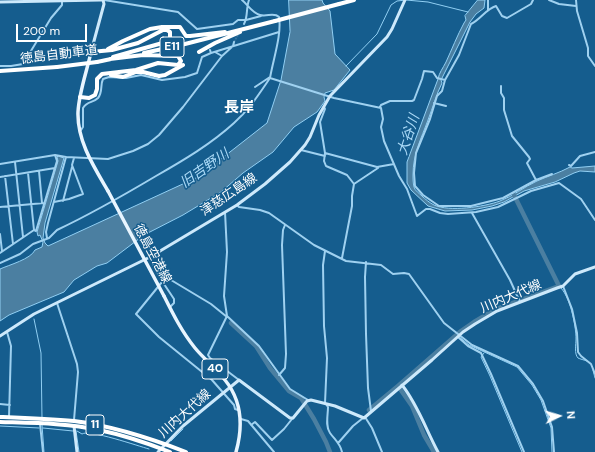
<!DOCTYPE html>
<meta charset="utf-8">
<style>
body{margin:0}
#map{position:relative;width:595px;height:452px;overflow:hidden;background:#155d8e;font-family:"DM Sans",sans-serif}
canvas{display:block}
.north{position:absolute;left:539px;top:396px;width:40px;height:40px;-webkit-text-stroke:3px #155d8e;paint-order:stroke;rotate:85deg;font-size:11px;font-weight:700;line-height:16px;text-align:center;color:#fff}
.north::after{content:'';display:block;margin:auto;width:14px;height:18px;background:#fff;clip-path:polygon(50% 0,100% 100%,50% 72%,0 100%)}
.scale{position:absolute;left:16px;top:24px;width:71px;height:18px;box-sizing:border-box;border:2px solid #fff;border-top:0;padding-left:5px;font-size:12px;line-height:14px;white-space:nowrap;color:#fff;-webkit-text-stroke:3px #155d8e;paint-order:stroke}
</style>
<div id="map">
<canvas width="595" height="452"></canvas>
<div class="north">N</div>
<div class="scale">200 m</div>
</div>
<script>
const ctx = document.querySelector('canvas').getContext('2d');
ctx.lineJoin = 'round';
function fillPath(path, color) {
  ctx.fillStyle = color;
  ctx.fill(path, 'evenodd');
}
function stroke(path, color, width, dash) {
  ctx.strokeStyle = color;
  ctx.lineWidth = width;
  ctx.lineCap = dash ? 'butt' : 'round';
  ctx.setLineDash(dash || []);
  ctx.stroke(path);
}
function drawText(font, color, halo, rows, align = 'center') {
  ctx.font = font + ' "DM Sans","Noto Sans JP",sans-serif';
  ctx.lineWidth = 3;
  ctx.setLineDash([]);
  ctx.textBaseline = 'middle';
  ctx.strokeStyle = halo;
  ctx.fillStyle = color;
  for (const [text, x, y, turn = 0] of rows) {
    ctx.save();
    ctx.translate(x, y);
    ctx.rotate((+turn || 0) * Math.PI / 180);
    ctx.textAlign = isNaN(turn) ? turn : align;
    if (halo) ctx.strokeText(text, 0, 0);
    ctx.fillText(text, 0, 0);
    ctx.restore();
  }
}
const water = new Path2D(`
 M289,0H322L323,3L330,11L335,54L350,70L334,90L325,93L324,97L325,101L317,112L294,127L273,152L243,173L221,192L183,215L144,235L107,263L97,266L74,280L64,292L9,315L0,321V269C9,265 31,259 35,250L42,247L43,242L40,235L38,236L37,232L58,161L57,157L58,156L64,158L45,223L43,238L45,243L48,246L198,177L267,123L281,80L290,32Z
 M478,0H485L484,8L476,14L470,22L441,80L442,83C436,95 433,107 428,120C421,139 413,154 413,175C413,179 413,183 414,187C415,191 419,193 422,196C425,199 430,203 434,205C449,212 484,207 500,201C513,196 524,187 537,181C548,176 559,173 570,167L572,168L595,166V172L580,171L574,173L555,182L524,191L504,202L492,206L472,210L445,211L428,206L411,190L407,183V162L438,79C439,73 443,68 446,62C452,49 457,36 464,23L466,20L465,16Z`);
fillPath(water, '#4b7fa1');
stroke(water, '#91cff3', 1);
stroke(new Path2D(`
 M346,66L377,34L391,5L397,1L406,0L428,2L468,12
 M559,286C570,295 576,325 576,339C576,344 574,354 578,358C580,359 584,360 587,361
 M34,319L41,353L42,418
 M457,335L469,345L517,367L532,385L541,400L551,428L552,452
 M484,353L481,357L490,376L522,452
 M593,370L595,378
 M42,425L44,452
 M0,426L39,428
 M43,428L73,431
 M76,431L79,452
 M77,431L82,434C89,429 138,446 149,449
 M171,441L183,429`), '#91cff3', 1);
stroke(new Path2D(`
 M231,323L256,346L270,368L289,391L301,398L314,419L326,442L330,452
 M369,410L398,386
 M434,452L424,435L412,406L398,386L461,331L474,322L496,309L559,286L514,195`), '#4b7fa1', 4.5);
stroke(new Path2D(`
 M234,42L239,33`), '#38759f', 2, [2, 1]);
stroke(new Path2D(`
 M104,0L178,12L197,29L233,24L238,20H246L261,16
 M242,0C248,5 252,13 260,15C267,17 274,12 279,17C282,34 273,60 270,78L334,98L381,108L383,119L381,127L384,141L399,176L407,189L417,216L426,209H430L440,213L448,214L476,212L498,207L531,191L559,183L581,199L595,220
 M488,0V10
 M533,0L531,4L507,18L502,16L496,6C486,9 481,19 471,24L459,55L445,80L442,91L437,96L430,119L416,153L414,173L415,186L423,195L439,206H471L503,198L536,180
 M549,0L559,4L576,6
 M576,0L577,11L588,48V56L595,66
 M244,24C248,17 246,8 249,0
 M210,50L211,53L279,32
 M215,52L222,56
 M0,66H11L23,64L51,18L62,5V1
 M501,86V93L504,98V110L512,136L529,157L530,159L527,163L536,180L552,174
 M255,87L270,77
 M434,103L446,106
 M324,107L325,109L320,122L325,153L377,167L394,164
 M380,107L381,105L390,101H412L414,100L422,79L424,71L433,72L437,78L445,80
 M81,130L83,127V108C87,101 93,103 98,98C103,92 100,85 103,79L109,77L126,78L141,75L162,80L185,77L197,73L202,57L211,53
 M301,150L325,156
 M325,153L324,161L326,166L347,175L354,184
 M55,155L66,157L108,159L133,151L148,144L159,135L183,107L222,56L233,46L234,42
 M15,162L23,237
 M0,164L55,155L57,161L36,231L34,230
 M569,165L571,166L580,156L595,152
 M39,171L42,203
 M5,176L13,244
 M0,177L55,168
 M63,201L72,167
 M54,202L69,199L83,194L72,165L74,158
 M237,205L239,207L260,210L269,213L314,245L346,261L381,265L393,274L404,273L409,274L444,323L472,345L518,366L533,384L543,401L552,427L554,452
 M0,207L44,203
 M225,212L227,252L224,296L227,316L208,355L210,358L239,380
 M472,213L510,280L520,302
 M0,234L2,251
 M47,238L46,232L48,223L66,157
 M325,251L323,265L324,326L327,358L325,403
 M0,253L34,230L28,173
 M150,258L162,281L174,299V303L170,307
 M342,258L352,206V196L354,184L378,168
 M366,262L365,277L366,334L368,388L371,411
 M0,263L20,254L33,244L49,238L57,230C91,214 124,195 156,176C184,160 211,144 234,123C249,110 259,94 270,78
 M563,286L572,309L577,333L578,352L581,356L591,364L595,374
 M57,303L77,364L78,372L74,420
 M227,316L259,346L290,389L308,400
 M227,317L211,304L166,277L136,314L159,337L212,380L234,405L235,409L238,410
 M7,332L11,346L9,417
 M458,337L468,346L481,353L491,374L524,452
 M279,375L285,368L286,354L282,245L283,230L285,225
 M0,404L10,405
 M326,404L328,407C328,415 325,426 330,433C335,440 340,443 342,452
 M365,417L372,428L382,452
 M241,419L248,421L274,452
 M40,424L43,452
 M251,425L255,422L272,440L284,429L292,419
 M339,442L353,426L363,418`), '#9fd1f0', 2);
stroke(new Path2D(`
 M0,2L100,0
 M91,52L104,4L103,0H100
 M0,336L34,314L150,257L237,205L265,184L290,162L305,145L310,137L319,115L330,96L387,37L392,29L405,0
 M402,385C418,405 426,430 438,452
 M74,426L77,452
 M158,452L183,426L239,380L290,418H293L307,401L311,400L335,406L364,418L432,360L463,332L475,324L497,311L557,288L563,286L575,274L595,267`), '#cde9fb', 3);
stroke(new Path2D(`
 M91,52C87,71 79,92 78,112C77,141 94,167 108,191
 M164,296C173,314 182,332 195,348C204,359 216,368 225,380C242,401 243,427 236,452`), '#e8f5ff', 3.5);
stroke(new Path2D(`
 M339,4L354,0
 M108,49L123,41L150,29L162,27H180L186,36H190L225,32
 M91,52L112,50L138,43L163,30H167L170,32V38L166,42L113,57
 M199,52L215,43L240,32
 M144,53L185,44L275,21
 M97,62L111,59
 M0,71L57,67
 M111,75L123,77L136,72H143L159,76L165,75L183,65
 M80,97L89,98L95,95L97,89V79L102,74L136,70L158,63L178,65L181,61L178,56L143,55L110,59
 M0,417C24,418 49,419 74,421C113,426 150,438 186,452
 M0,422C33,423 67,423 99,430C123,435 147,443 170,452`), '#fff', 4);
stroke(new Path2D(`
 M108,191L164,296`), '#e8f5ff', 3.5);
stroke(new Path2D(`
 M275,21L339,4
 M57,67L97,62`), '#fff', 4);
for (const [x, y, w] of [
 [172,47,24],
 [215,369,26],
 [95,425,18]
]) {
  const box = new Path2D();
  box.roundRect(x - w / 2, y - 10, w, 20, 3);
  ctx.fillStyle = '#155d8e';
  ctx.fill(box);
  stroke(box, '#fff', 1);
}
drawText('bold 12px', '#fff', null, [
 ["E11",172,47],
 ["40",215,369],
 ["11",95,425]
]);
drawText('13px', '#fff', '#155d8e', [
 ["徳島自動車道",59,55,-7],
 ["津慈広島線",229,195,-34],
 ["徳島空港線",152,254,62],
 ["川内大代線",511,297,-23],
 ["川内大代線",185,414,-42]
]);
drawText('italic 14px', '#abdaf7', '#155d8e', [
 ["大谷川",409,135,-72],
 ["旧吉野川",205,169,-35]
]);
drawText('bold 15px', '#fff', '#155d8e', [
 ["長岸",239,108]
]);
</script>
